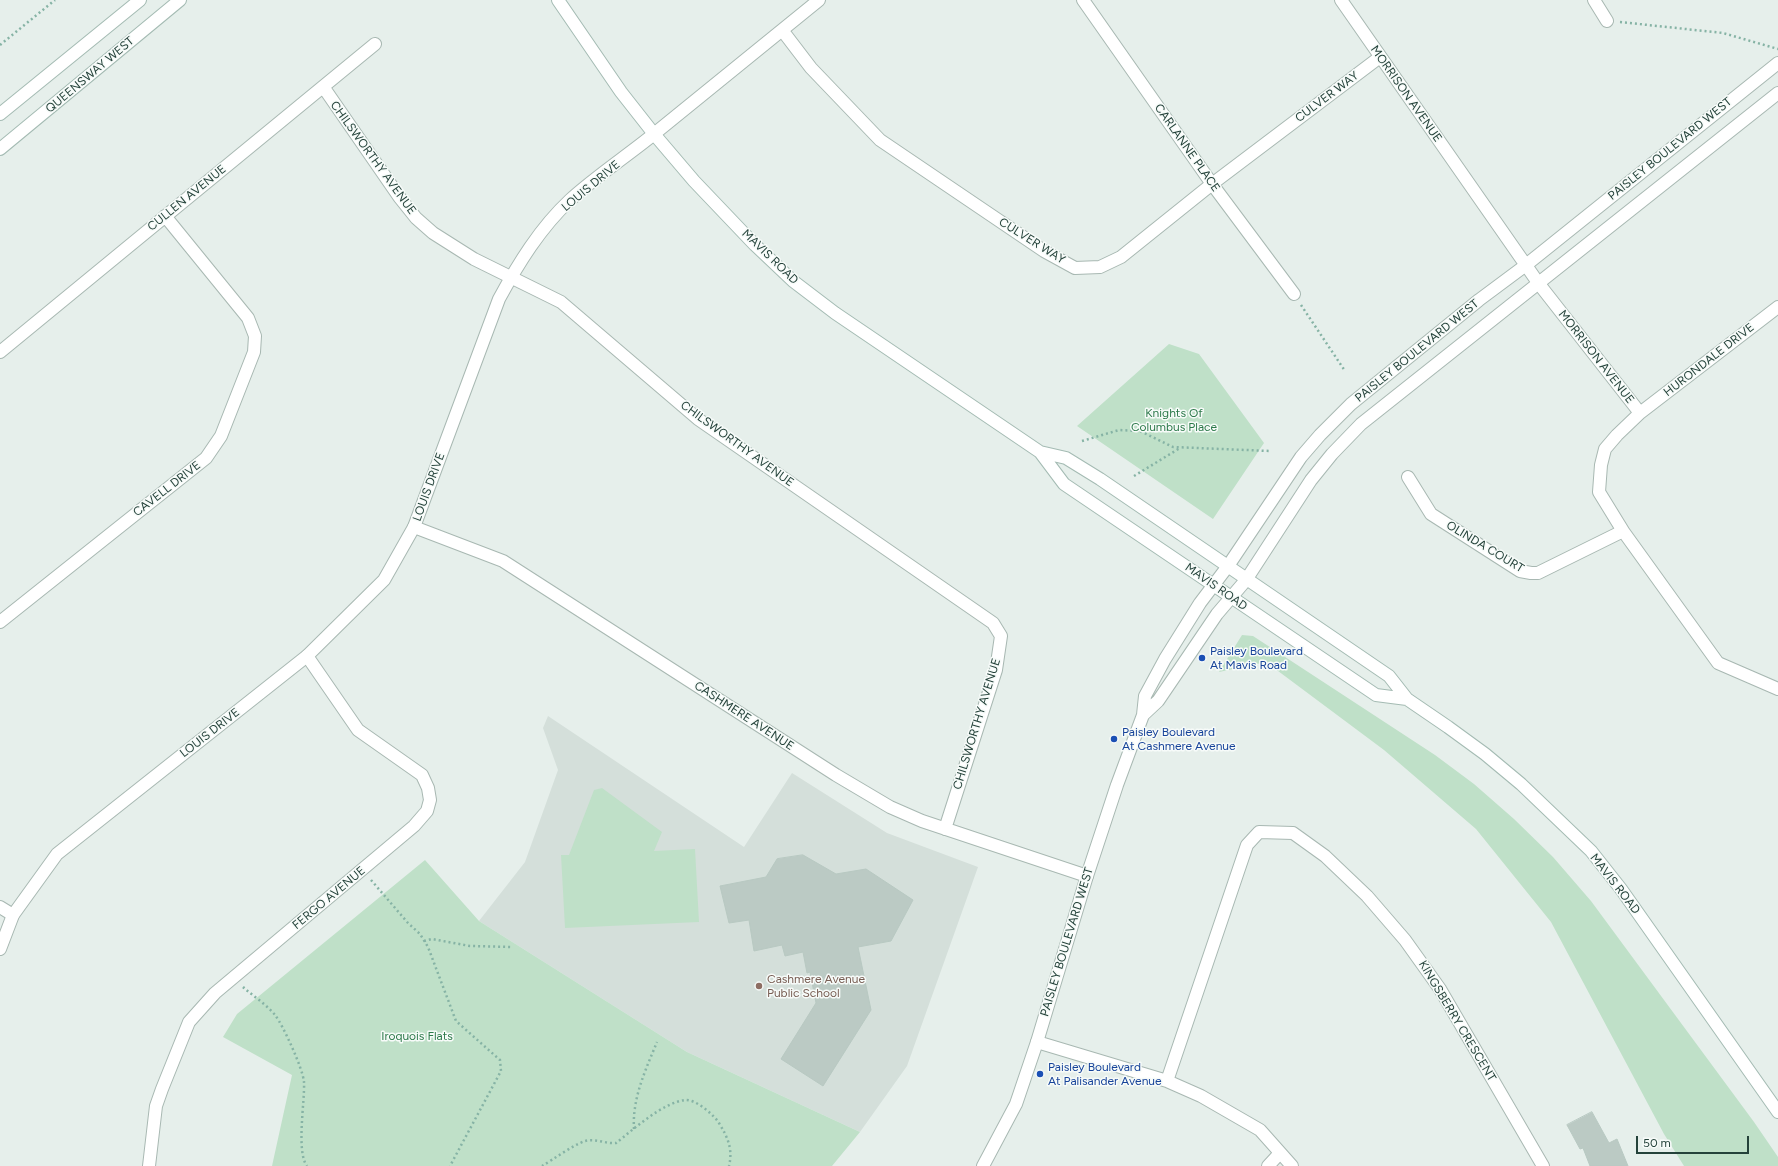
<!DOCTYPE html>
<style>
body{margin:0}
#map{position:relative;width:1778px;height:1166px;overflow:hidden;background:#e6efeb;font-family:Figtree,sans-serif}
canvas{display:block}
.scale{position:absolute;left:1636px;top:1136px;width:113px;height:18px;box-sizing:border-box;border:2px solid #24423a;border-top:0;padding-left:5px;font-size:12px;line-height:14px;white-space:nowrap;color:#24423a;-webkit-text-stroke:3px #f7fbf9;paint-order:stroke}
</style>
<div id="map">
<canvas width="1778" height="1166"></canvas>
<div class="scale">50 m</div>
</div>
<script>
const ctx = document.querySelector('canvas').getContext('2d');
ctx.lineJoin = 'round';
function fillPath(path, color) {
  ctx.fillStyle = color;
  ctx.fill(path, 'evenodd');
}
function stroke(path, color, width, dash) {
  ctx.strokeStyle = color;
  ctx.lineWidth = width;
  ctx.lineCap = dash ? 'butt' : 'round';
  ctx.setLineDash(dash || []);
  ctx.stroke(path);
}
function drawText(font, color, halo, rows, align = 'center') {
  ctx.font = font + ' Figtree,sans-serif';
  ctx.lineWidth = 3;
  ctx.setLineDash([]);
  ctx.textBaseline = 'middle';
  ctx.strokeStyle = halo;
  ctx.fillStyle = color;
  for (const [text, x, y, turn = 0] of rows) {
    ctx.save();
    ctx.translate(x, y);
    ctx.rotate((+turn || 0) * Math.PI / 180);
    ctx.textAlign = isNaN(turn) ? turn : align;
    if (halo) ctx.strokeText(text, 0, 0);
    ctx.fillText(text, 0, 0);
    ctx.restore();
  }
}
fillPath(new Path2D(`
 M548,716L744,847L792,773L887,833L978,867L907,1066L860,1132L687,1052L479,921L525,862L558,770L543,728Z`), '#d4dfda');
fillPath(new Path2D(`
 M1169,344L1199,354L1264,443L1213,519L1077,426Z
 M1242,635L1253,636L1435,755L1474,784L1514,819L1553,857L1591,901L1754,1122L1778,1157V1166H1684L1664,1134L1551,922L1476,829L1384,750L1266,662L1219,672Z
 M602,788L662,832L654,851L695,849L699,922L565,928L561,855H569L594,790Z
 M425,860L479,921L687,1052L860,1132L832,1166H272L292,1075L223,1037L237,1014Z`), '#bfe0c8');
const building = new Path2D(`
 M803,855L836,874L866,869L913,900L891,941L858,947L871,1010L823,1086L781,1059L816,1003L810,972L807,973L803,952L785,956L782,945L754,951L749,920L729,923L720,886L766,877L777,859Z
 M1592,1112L1609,1143L1617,1139L1628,1166H1590L1583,1148L1580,1149L1567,1125Z`);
fillPath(building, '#bbcac4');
stroke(building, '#b8c9c2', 1);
const minor = new Path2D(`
 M1083,0L1212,184L1294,294
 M1341,0L1539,284L1640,413
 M1594,0L1607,21
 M782,30L811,68L880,140L1044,251L1075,268L1100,267L1121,257L1212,184L1380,57
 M324,88L400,198L416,218L433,233L474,259L561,302L698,419L993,623L1001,636L996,670L945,829
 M654,134L819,0
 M1778,307L1640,413L1617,435L1605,449L1601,465L1599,492L1623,531L1718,663L1778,689
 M0,352L375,44
 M1408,477L1431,514L1520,571L1531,573H1538L1623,531
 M414,527L503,561L836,775L890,807L922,821L1087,876
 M1228,566L1301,457L1320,435L1351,404L1479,300L1526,265L1778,63
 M1246,580L1311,480L1332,454L1361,424L1778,93
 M0,622L206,458L221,436L254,352L255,336L248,318L165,216
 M0,907L13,915
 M1037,1042L1167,1081L1201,1096L1260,1130L1292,1166
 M1167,1081L1247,845L1259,832L1293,833L1325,856L1367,896L1405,940L1440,989L1543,1166
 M149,1166L156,1106L162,1089L189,1022L215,993L414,826L427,811L430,800L428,788L422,775L358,730L307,656
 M1268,1166L1280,1153`);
const tertiary = new Path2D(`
 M1143,715L1158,701L1217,614L1246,580
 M0,949L13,915L57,854L307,656L384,580L414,527L499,299C518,264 540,228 570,200C595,177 627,156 654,134
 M983,1166L1016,1104L1037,1042L1087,876L1117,785L1143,715L1145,696L1165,659L1200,603L1228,566`);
const secondary = new Path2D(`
 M558,0L621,92L654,134L694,181L755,245L793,281L835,313L1040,452L1064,484L1376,695L1407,699
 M0,114L140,0
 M0,149L180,0
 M1040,452L1066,458L1100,479L1389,676L1407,699L1448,727L1485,754L1521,784L1591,851L1621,889L1778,1112`);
stroke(minor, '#a8b8b2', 14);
stroke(tertiary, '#a8b8b2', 14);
stroke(secondary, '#a4bbb3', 14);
stroke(new Path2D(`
 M1620,22L1723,33L1778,49
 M0,45L55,0
 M1301,305L1345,371
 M1082,441L1119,430L1140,431L1173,447L1270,451
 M1134,476L1180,448
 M371,880L408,923L420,934L428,947L456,1021L500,1060L501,1071L450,1166
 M424,941L432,939L470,946L512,947
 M243,987C253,996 266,1004 275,1015C283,1025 303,1069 304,1082C305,1101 296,1152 307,1166
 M634,1129C632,1098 646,1069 657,1042
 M542,1166C554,1159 573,1145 585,1141C595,1138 606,1144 616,1143C634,1129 662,1103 685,1100C696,1099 714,1115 719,1123C728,1138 733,1149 729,1166`), '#86b3a5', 2.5, [2, 3]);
stroke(minor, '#fff', 12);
stroke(tertiary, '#fff', 12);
stroke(secondary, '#fff', 12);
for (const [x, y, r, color] of [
 [1202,658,4,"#1a4fb4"],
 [1114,739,4,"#1a4fb4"],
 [759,986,4,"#8d6e63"],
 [1040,1074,4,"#1a4fb4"]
]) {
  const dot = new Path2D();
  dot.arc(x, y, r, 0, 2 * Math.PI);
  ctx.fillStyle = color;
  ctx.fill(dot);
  stroke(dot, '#f7fbf9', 1.5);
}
drawText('12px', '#24423a', '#f7fbf9', [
 ["QUEENSWAY WEST",90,75,-40],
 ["MORRISON AVENUE",1406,94,55],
 ["CULVER WAY",1327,97,-37],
 ["CARLANNE PLACE",1187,148,55],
 ["PAISLEY BOULEVARD WEST",1670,149,-39],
 ["CHILSWORTHY AVENUE",373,158,54],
 ["LOUIS DRIVE",591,186,-40],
 ["CULLEN AVENUE",187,198,-39],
 ["CULVER WAY",1032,241,32],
 ["MAVIS ROAD",770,257,44],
 ["PAISLEY BOULEVARD WEST",1417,351,-39],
 ["MORRISON AVENUE",1596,357,52],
 ["HURONDALE DRIVE",1709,360,-38],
 ["CHILSWORTHY AVENUE",737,444,36],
 ["LOUIS DRIVE",429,487,-70],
 ["CAVELL DRIVE",167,489,-38],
 ["OLINDA COURT",1485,547,31],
 ["MAVIS ROAD",1216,587,35],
 ["CASHMERE AVENUE",744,716,33],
 ["CHILSWORTHY AVENUE",977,724,-73],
 ["LOUIS DRIVE",210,733,-38],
 ["MAVIS ROAD",1615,884,52],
 ["FERGO AVENUE",329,898,-40],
 ["PAISLEY BOULEVARD WEST",1067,942,-73],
 ["KINGSBERRY CRESCENT",1457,1021,59]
]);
drawText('12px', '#2d7a4b', '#f7fbf9', [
 ["Knights Of",1174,413],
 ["Columbus Place",1174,427],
 ["Iroquois Flats",417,1036]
]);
drawText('12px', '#164399', '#f7fbf9', [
 ["Paisley Boulevard",1210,651],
 ["At Mavis Road",1210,665],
 ["Paisley Boulevard",1122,732],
 ["At Cashmere Avenue",1122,746],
 ["Paisley Boulevard",1048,1067],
 ["At Palisander Avenue",1048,1081]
], 'left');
drawText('12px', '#785e54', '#f7fbf9', [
 ["Cashmere Avenue",767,979],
 ["Public School",767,993]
], 'left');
</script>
